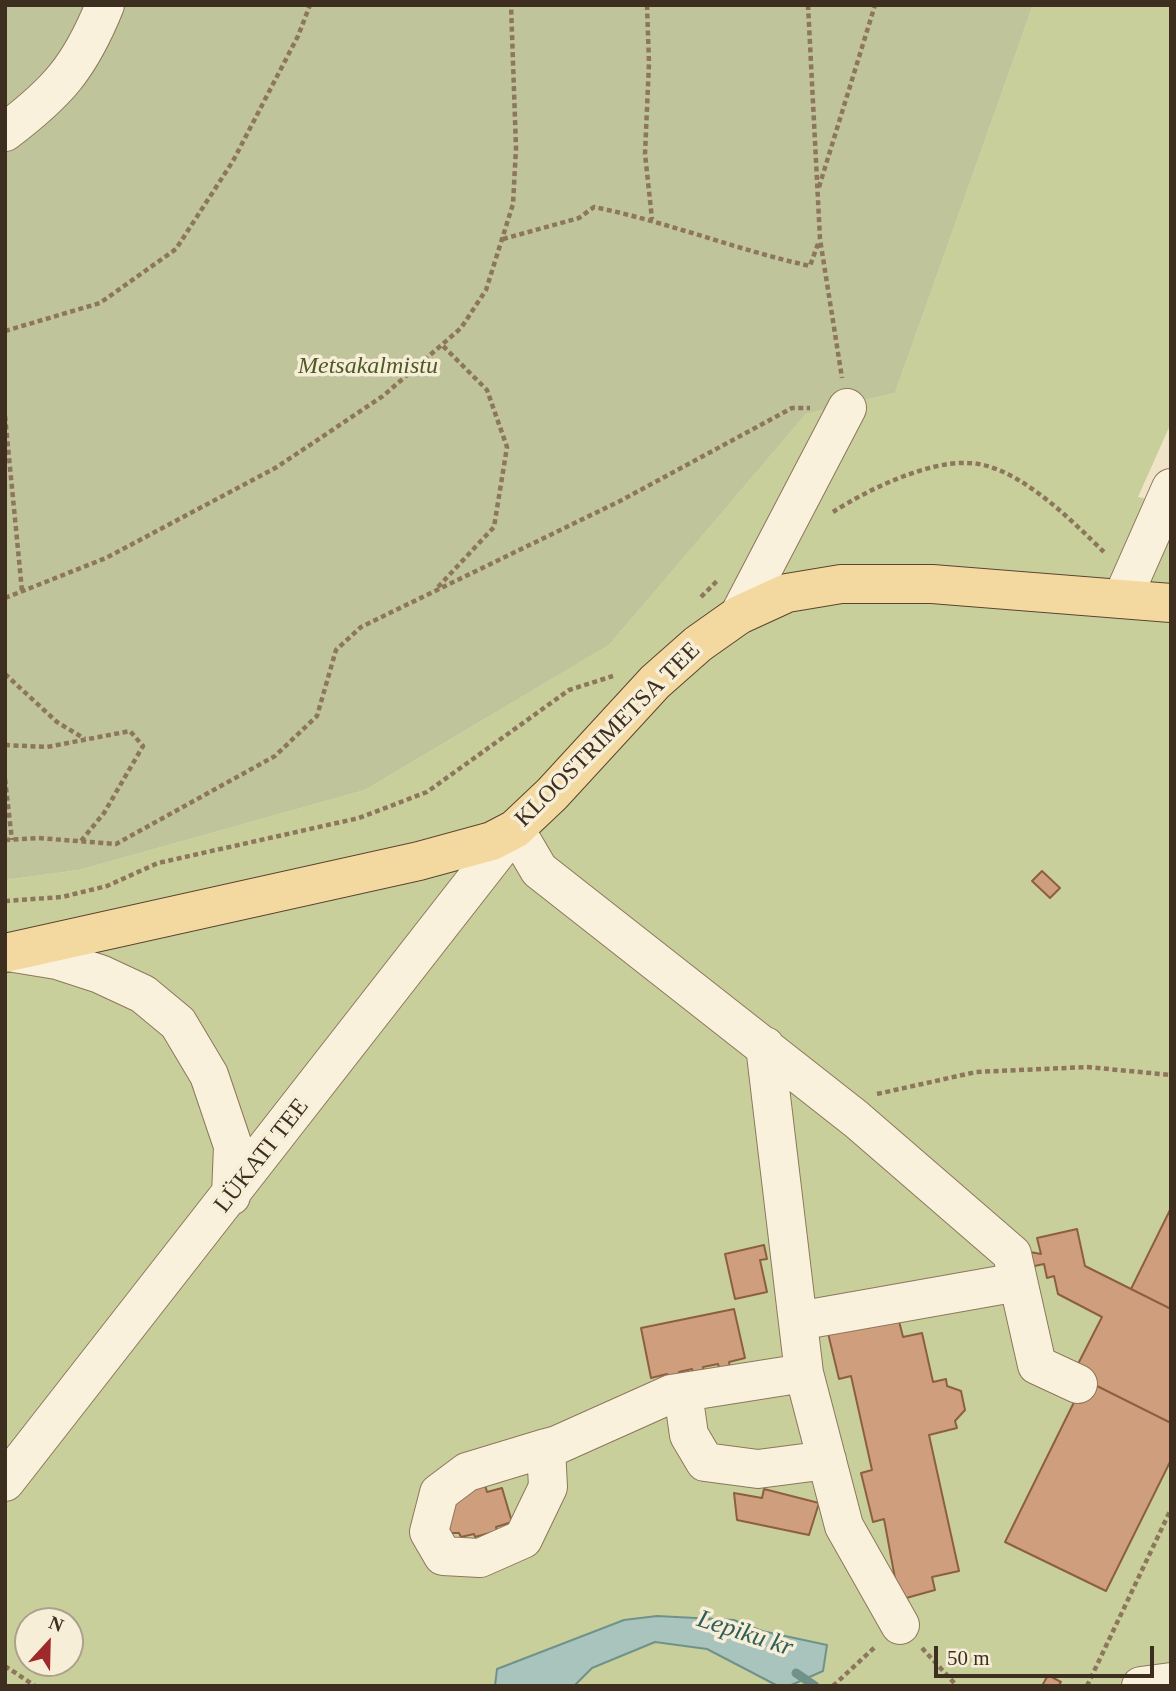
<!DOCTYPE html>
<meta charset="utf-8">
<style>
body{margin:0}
#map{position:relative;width:1176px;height:1691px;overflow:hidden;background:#f0e4c8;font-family:Georgia,serif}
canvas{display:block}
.frame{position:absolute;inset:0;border:7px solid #3d2e20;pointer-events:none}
.north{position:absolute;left:14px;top:1607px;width:70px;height:70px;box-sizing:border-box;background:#f7eed8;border:2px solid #ada18e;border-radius:50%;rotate:22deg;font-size:19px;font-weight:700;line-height:28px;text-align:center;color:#3d2e20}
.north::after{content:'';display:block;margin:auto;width:24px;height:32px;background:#9e2a2b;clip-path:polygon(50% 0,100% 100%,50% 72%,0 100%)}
.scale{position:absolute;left:934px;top:1646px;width:220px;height:32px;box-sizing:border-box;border:4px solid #3d2e20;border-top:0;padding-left:9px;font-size:21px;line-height:24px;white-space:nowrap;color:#3d2e20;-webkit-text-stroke:5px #f7eed8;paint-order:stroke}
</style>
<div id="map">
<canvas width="1176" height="1691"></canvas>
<div class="frame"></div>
<div class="north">N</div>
<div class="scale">50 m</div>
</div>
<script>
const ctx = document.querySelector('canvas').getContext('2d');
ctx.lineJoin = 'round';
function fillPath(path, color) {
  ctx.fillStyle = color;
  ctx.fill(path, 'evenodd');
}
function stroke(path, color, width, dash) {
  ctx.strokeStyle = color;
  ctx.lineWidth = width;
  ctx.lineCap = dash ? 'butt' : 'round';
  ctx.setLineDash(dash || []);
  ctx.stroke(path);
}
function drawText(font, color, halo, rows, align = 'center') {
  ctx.font = font + ' Georgia,serif';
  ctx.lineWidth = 7;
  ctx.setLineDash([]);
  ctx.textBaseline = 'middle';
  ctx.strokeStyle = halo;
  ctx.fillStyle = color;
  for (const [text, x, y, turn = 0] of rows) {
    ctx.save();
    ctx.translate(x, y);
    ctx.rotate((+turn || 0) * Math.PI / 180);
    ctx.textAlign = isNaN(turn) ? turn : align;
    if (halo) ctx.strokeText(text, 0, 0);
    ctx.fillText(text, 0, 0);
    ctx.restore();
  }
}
fillPath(new Path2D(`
 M1033,5H1171V423L1138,497L1171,504V1686H5V880L79,870L365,790L609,645L806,414L895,393ZM28,1621H70V1663H28Z`), '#c9cf9b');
fillPath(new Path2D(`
 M5,5H1033L895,393L806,414L609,645L365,790L79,870L5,880Z`), '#bfc49a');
const water = new Path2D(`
 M657,1616L734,1620L762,1631L827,1645L823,1671L789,1686H778L707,1649L655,1642L592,1668L574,1686H495L497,1669L624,1620Z`);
fillPath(water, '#a9c4bc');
stroke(water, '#6f938a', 2);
stroke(new Path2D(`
 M796,1673L815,1686`), '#6f938a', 9);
const building = new Path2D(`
 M1042,871L1060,888L1050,898L1032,881Z
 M1171,1208V1309L1131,1289Z
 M1077,1229L1085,1266L1171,1309V1423L1085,1380L1090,1370L1078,1364L1102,1317L1058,1294L1054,1276L1047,1278L1044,1264L1030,1267V1252L1041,1254L1037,1238Z
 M764,1245L767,1259L760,1260L767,1292L735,1299L725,1254Z
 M734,1309L745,1358L729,1362L730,1368L720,1371L718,1364L703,1367L705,1374L694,1376L692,1369L679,1372L680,1378L669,1381L667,1374L651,1378L641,1328Z
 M897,1313L903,1337L922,1333L933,1382L946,1379L947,1386L961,1391L965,1410L955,1421L957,1428L929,1435L959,1571L932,1577L935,1590L899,1600L884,1519L873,1522L861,1473L872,1470L851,1376L839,1379L827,1329Z
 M1085,1380L1171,1423V1460L1106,1591L1005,1542Z
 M484,1481L487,1492L502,1488L512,1522L496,1527L497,1531L475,1537L474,1534L461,1537L459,1533H449L450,1503Z
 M764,1489L819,1503L809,1535L737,1520L734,1493L762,1498Z
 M1048,1675L1061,1682L1058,1686H1042Z`);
fillPath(building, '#cf9f7d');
stroke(building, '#8d5f41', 2);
const minor = new Path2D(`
 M5,132C58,92 80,67 105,5
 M1122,599L1171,488
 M739,615L847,408
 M8,952L57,960L100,974L143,994L178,1023L209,1075L233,1146L231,1196
 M765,1046L804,1373L844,1526L900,1625
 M798,1321L1018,1282
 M683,1393L689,1435L705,1462L758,1469L827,1460
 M546,1448L548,1487L523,1539L480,1558L443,1556L429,1532L439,1493L467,1472L546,1448L557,1445L671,1394L804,1373
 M5,1482L515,829L539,870L856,1119L1012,1254L1037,1365L1078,1384
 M1141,1686L1171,1682`);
const major = new Path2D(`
 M5,953L419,861L492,841L515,829L552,794L655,682L698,644L739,615L787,593L841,584H932L1171,603`);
stroke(minor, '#8d765c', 40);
stroke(major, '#5b4430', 40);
stroke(new Path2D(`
 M647,5L649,63L645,154L652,219
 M808,5L820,239L842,378
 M819,187L875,5
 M503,239L579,218L594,207C668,222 737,250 810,266L819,241
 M5,331L100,303L176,249L233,161L298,36L310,5
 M5,416L22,591
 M833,512C867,490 927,461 968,463C1017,464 1072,521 1105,553
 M438,587L494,527L507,447L487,390L442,345
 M701,597L717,581
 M5,598L106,558L277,467L383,396L461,328L486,290L513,204L516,148L511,5
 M5,674L57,722L85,739
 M5,745L47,747L130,731L143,746L104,813L81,841
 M5,779L12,840
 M5,840L38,838L116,844L275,756L317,716L336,650L361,627L620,501L792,408H810
 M5,901L62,897L107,886L158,863L359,818L427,792L569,690L613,676
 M877,1094L976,1072L1087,1067L1171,1075
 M922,1648L957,1686
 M5,1666L35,1686
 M833,1686L875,1647
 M1087,1686L1171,1509`), '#8d765c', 4.5, [5, 3.5]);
stroke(minor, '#faf1dc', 38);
stroke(major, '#f3d9a0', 38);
drawText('italic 24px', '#4d5a26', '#f7eed8', [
 ["Metsakalmistu",368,367]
]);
drawText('24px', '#3d2e20', '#f7eed8', [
 ["KLOOSTRIMETSA TEE",608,735,-45],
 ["LÜKATI TEE",262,1156,-52]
]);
drawText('italic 26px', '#2f5d5a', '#f7eed8', [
 ["Lepiku kr",745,1634,18]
]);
</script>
